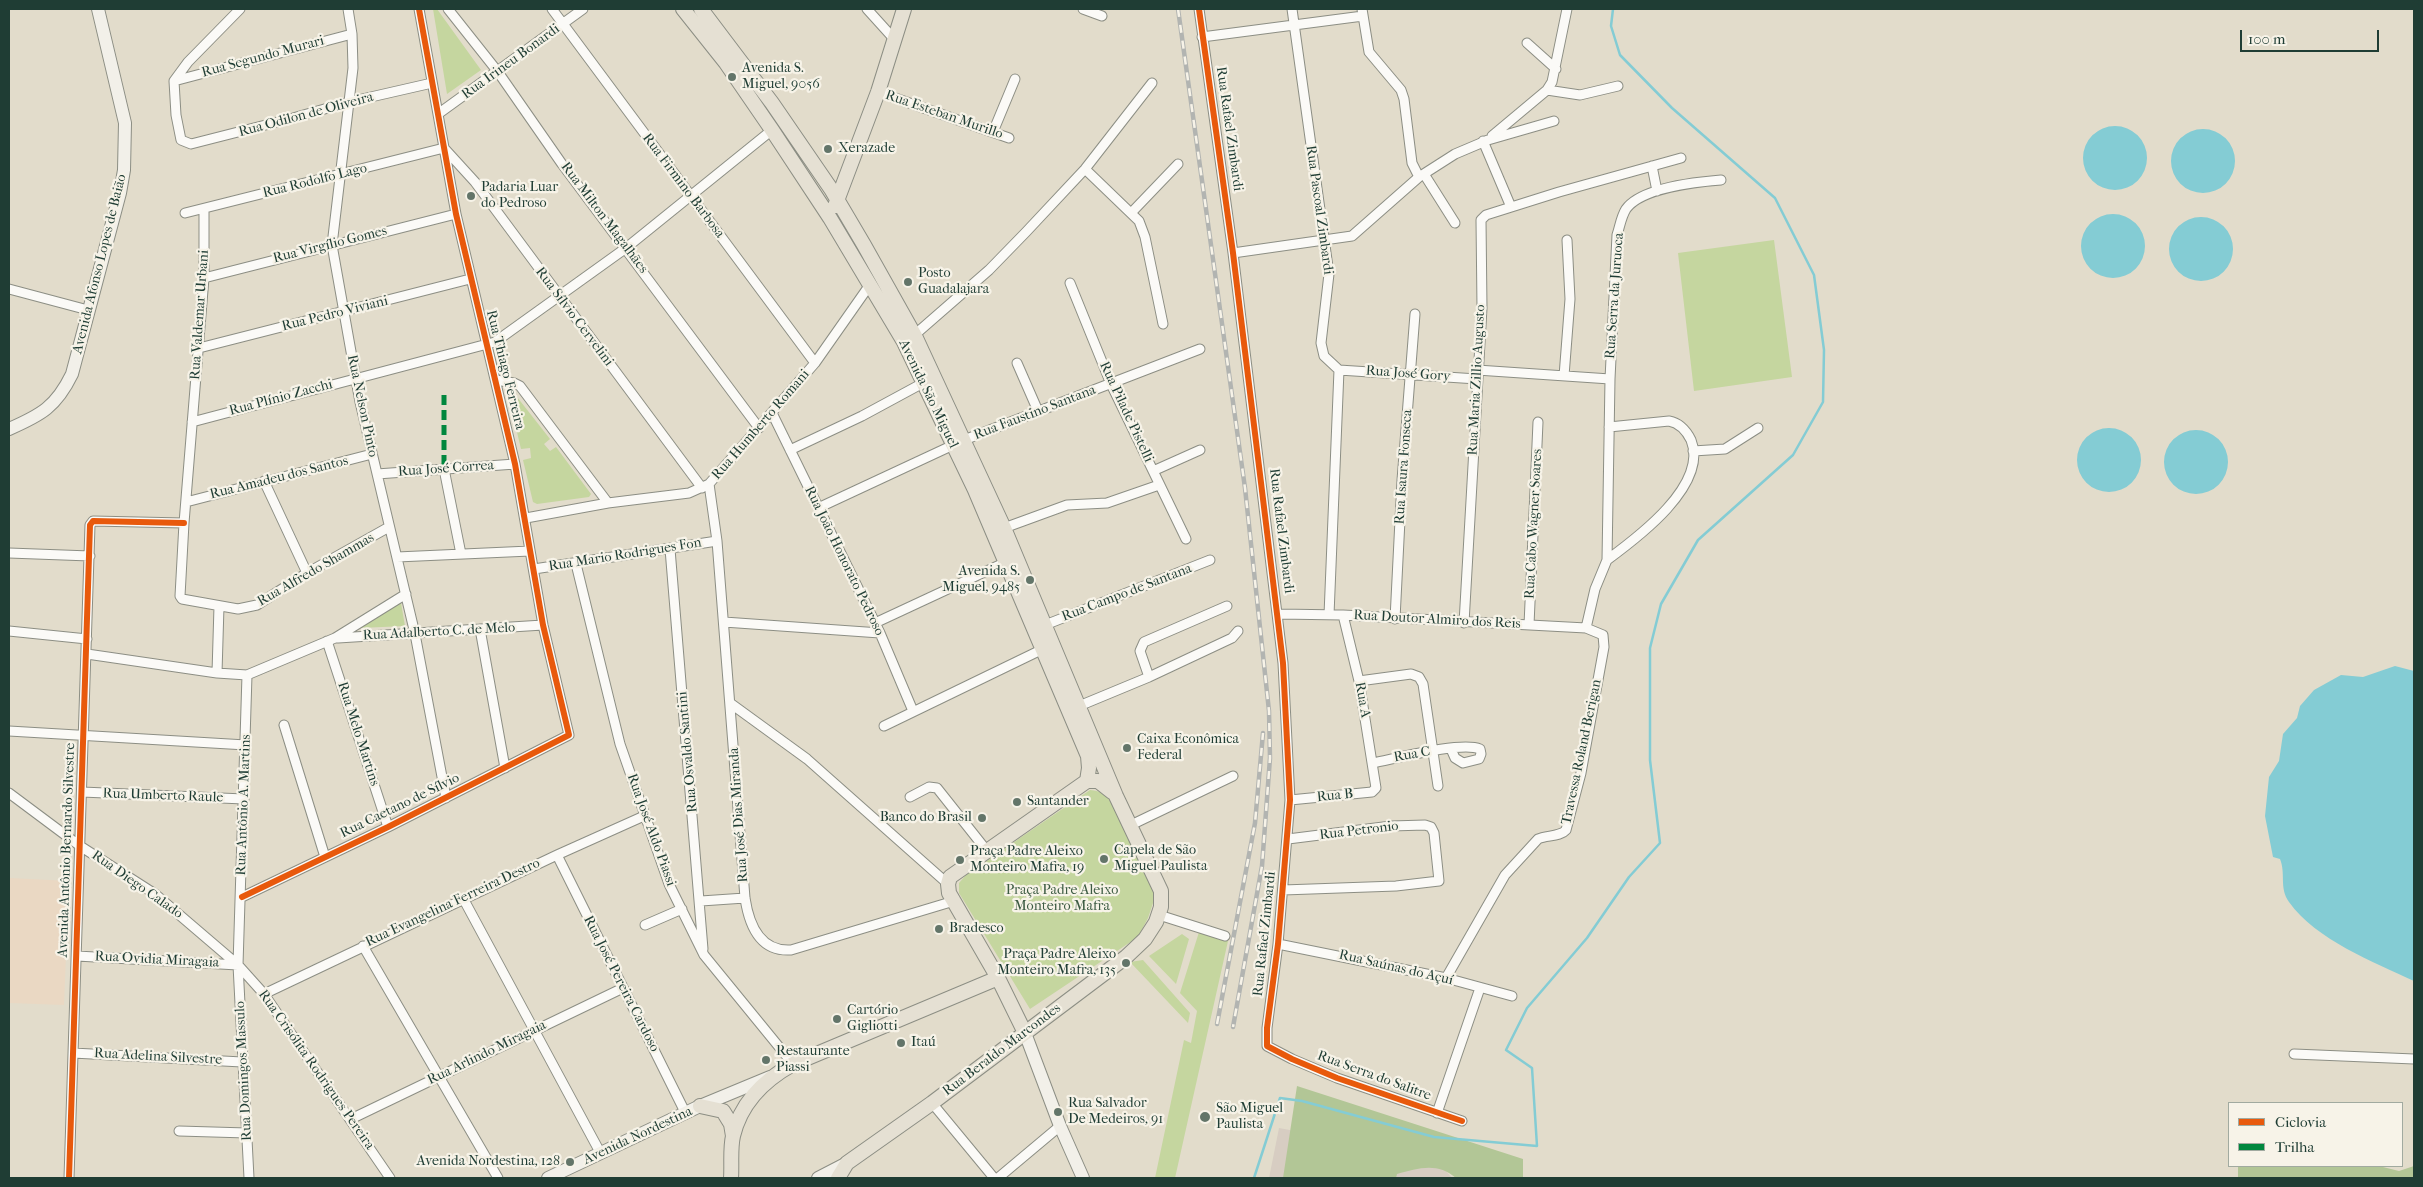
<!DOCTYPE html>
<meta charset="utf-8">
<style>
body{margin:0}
#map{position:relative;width:2423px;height:1187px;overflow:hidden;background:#e2dccb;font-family:"IM FELL French Canon",serif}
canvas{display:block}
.frame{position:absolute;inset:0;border:10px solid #1f3d34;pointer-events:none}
.legend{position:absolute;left:2228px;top:1102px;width:175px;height:65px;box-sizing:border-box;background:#f7f3e8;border:1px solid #a1aaa0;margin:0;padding:6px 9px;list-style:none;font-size:15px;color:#1f3d34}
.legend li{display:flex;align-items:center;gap:10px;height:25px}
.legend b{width:25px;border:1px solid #a1aaa0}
.scale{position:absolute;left:2240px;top:30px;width:139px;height:22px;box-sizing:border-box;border:2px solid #1f3d34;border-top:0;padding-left:6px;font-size:15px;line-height:18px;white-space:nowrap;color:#1f3d34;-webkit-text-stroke:4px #f7f3e8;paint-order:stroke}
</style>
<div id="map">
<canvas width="2423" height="1187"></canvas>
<div class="frame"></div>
<ul class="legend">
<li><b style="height:6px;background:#e8590c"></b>Ciclovia</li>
<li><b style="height:6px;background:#00873e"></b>Trilha</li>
</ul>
<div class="scale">100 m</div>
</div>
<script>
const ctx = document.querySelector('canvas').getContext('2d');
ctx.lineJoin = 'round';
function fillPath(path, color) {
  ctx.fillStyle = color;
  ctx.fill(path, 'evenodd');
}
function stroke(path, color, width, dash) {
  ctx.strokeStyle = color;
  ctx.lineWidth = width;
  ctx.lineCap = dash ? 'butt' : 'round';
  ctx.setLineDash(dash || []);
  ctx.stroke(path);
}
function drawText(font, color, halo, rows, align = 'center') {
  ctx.font = font + ' "IM FELL French Canon",serif';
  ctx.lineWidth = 4.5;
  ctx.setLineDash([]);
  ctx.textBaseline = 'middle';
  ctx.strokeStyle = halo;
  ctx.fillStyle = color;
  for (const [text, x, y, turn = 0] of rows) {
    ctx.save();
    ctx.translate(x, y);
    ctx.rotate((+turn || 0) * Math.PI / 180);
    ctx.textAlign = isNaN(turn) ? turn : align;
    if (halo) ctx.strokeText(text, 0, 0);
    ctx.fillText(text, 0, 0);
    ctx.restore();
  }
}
fillPath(new Path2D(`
 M9,878L69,881L64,1005L9,1003Z`), '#ead8c3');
fillPath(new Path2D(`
 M1279,1128L1434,1157L1452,1178H1269Z`), '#d7cdc2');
fillPath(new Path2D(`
 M433,9H437L481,70L447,94Z
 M1774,240L1792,377L1694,391L1678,253Z
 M510,388L550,439L544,444L550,451L556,447L591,494L589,497L537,504L533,502L523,460L531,458L530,448L521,449L507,390Z
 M401,603L405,626L360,628L368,621Z
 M1090,790C1101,791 1107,795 1114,804L1153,884L1154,900L1148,918L1138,937L1030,1009L959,893V883L966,875Z
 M1199,932L1228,941L1175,1178H1155L1184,1040L1191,1043L1197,1011L1180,993Z
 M1182,934L1189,939L1176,984L1149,956Z
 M1143,960L1190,1013L1188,1023L1130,962Z`), '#c5d69f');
fillPath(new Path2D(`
 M1297,1086L1523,1159V1178H1456C1438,1162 1418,1168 1397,1174L1396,1178H1283Z
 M2238,1166H2379L2399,1171L2414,1166V1178H2238Z`), '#b2c696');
fillPath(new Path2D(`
 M2083 158a32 32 0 1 1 64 0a32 32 0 1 1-64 0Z
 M2171 161a32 32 0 1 1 64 0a32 32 0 1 1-64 0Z
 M2081 246a32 32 0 1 1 64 0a32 32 0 1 1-64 0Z
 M2169 249a32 32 0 1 1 64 0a32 32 0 1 1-64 0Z
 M2077 460a32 32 0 1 1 64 0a32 32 0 1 1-64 0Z
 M2164 462a32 32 0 1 1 64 0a32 32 0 1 1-64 0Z
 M2395,666L2414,671V981C2374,962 2316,940 2289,902C2279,888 2286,874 2280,859L2273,857L2265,816L2269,777L2279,761L2283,734L2297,718L2300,706L2314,690L2341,675L2363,677Z`), '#84ccd4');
stroke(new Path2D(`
 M1254,1178L1280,1098L1302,1101L1434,1137L1537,1146L1532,1068L1506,1050L1527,1008L1587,938L1629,877L1660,843L1650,760V648L1661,604L1698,540L1793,455L1823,402L1824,350L1814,275L1775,198L1672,108L1620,55L1611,26L1613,9`), '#84ccd4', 2.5);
const street = new Path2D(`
 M348,9L352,34L353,68L332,245L360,402L415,634L446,798
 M448,9L498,72L562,164L759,428
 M552,9L815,363
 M867,9L895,40
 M1083,9L1102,16
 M1199,9L1233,253L1283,663L1290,800L1278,944L1267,1028V1046L1292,1059L1337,1078L1462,1121
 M1292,9L1329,274L1321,343L1324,356L1339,370L1329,615
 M1362,9L1369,52L1401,90L1404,99L1412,163L1419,177
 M1202,37L1363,16
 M1527,43L1556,69
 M174,81L176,115L181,140L191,144L293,118L349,102L432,83
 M174,81L352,34
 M174,81L188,62L240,9
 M1547,90L1580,95L1618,86
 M878,92L1009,138
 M438,114L583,9
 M993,132L1015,79
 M1492,136L1547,90L1552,82L1567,9
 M1483,141L1511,207
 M1652,166L1657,191
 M1085,169L1139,221L1145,237L1163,324
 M1424,174L1455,223
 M204,209V278L184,523L180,596L182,599L238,609L257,605L307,573L389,527
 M1132,212L1178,164
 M185,213L444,148L475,182L702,488
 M1233,253L1352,236L1419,177L1455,154L1488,140L1554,121
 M204,278L456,214
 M1070,283L1111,384L1186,539
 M9,289L88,310
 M911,338L989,270L1026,232L1085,169L1152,83
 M199,348L470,279
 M1017,363L1038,411
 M1339,370L1477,379
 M1477,370L1610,379
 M1564,376L1570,299L1567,240
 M496,380L514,383L520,386L608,503
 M772,413L880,633L913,711
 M192,422L495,342L626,248L772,130
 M790,450L862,416L923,383
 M1693,451L1725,449L1758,428
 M444,469L461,554
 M1153,471L1200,450
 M377,474L515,464
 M264,481L307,573
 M709,484L717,541L745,898C749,925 760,952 791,950L954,901
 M186,502L372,454
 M818,508L964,440L1200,349
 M526,518L608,503L689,493L709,484L815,363L869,286
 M1004,528L1067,505L1107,503L1159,485
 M670,549L703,949
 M9,553L90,556
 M397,557L530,551
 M1607,560C1637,538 1709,485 1691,440C1686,430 1680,423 1669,421L1609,427
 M576,564L620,744L669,884L704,955L793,1064
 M534,569L717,541
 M1279,614L1343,615L1586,628L1603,635L1604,647L1581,773L1566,830C1560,837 1546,835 1538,839L1505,875L1446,978
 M1395,619L1402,480L1415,314
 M724,622L880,633
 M875,623L1006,562
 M1464,623L1482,308L1481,220L1486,215L1559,192L1681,158
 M1045,625L1210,560
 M1529,625L1538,422
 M1586,628L1595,589L1607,560L1610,379L1617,235C1620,226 1621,217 1626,209C1641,188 1696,182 1721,180
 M480,629L505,768
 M9,631L87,639
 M338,638L543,625
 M327,641L388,827
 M87,654L217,673L247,675L335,638L406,594
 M217,673L219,606
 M247,675L238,965L249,1178
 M1149,677L1140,651L1144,642L1227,606
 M1359,681L1411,674L1419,677L1423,684L1438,786
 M730,703L807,759L948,884
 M1079,706L1149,677L1232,638L1238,631
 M284,725L325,857
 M884,726L1043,649
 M9,731L246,745
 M1372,763C1394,759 1461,741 1480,749L1481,754L1479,759L1463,763L1455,758L1451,749
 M82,792L244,799
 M9,793L80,846L155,894L238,965L264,994L390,1178
 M910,797L929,787L937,788L987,851
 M1290,800L1372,792L1376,788L1359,681L1343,615
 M1131,825L1233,776
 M557,855L686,1114
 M1283,890L1396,886L1439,881L1434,833L1431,827L1425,825L1391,826L1288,839
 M242,897L388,827L569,735L543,625L515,464L456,214L419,9
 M464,900L601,1154
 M701,901L745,898
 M1159,915L1225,936
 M645,925L682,909
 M1278,944L1446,978L1512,996
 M363,946L498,1178
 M77,956L238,965
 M264,994L557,855L644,816
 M73,1053L242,1062
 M2294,1054L2414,1059
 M932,1103L994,1178
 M1437,1113L1480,988
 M351,1119L623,988
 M179,1131L247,1133
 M69,1178L90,525L93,521L184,523
 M998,1178L1060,1126`);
const secondary = new Path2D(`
 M9,429C41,415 56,407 72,374L120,193L124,170L125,123L98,9
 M1025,1033L1060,1126L1083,1178
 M548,1178L700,1106L770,1077
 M818,1178L847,1163`);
const primary = new Path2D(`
 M683,9L726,63L772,130L830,218L904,342L975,490L1088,756L1089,768L1087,781
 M701,9L772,103L831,189L864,245L915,336L1004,528L1116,796L1161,891V907L1156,922L1145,939L1126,957L932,1103L847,1163L838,1178
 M835,206L878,92L904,9
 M1025,1033L998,978L949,893L948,884L950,877L1087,781H1098L1112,792
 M700,1106L723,1111L731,1124L733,1136
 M731,1178C732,1165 730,1149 733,1136C741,1102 764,1080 793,1064L998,978`);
stroke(street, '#8c8e84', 11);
stroke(secondary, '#8c8e84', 14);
stroke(primary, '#8c8e84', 16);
stroke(street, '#fbfaf7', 9);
stroke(secondary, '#f2f0e9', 12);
stroke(primary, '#e5e0d3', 14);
const rail = new Path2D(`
 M1178,9L1245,488L1269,711L1270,758L1262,866L1233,1027
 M1217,1024L1255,823L1263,733`);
stroke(rail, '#b2b4b1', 4.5);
stroke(rail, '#f7f3e8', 2.5, [8]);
stroke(new Path2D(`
 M444,395V469`), '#00873e', 5, [10, 5]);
stroke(new Path2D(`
 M1199,9L1233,253L1283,663L1290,800L1278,944L1267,1028V1046L1292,1059L1337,1078L1462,1121
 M242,897L388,827L569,735L543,625L515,464L456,214L419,9
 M69,1178L90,525L93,521L184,523`), '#e8590c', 6);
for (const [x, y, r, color] of [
 [732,77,5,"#637569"],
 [828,149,5,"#637569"],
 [471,196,5,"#637569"],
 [908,282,5,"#637569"],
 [1030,580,5,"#637569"],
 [1127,748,5,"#637569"],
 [1017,802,5,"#637569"],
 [982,818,5,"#637569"],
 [1104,859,5,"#637569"],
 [960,860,5,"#637569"],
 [939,929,5,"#637569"],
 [1126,963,5,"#637569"],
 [837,1019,5,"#637569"],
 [901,1043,5,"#637569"],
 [766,1060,5,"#637569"],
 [1058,1112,5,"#637569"],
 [1205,1117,6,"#637569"],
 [570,1162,5,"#637569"]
]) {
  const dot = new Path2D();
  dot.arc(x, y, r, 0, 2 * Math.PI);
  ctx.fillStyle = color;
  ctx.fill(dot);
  stroke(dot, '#f7f3e8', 2);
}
drawText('14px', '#1f3d34', '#f7f3e8', [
 ["Rua Segundo Murari",263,57,-15],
 ["Rua Irineu Bonardi",511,62,-36],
 ["Rua Odilon de Oliveira",306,115,-15],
 ["Rua Esteban Murillo",944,115,19],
 ["Rua Rafael Zimbardi",1229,129,82],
 ["Rua Rodolfo Lago",315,181,-14],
 ["Rua Firmino Barbosa",683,186,53],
 ["Rua Pascoal Zimbardi",1319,210,82],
 ["Rua Milton Magalhães",604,218,53],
 ["Rua Virgílio Gomes",330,245,-14],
 ["Avenida Afonso Lopes de Baião",100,264,-76],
 ["Rua Serra da Juruoca",1615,296,-86],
 ["Rua Pedro Viviani",335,314,-14],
 ["Rua Valdemar Urbani",200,315,-86],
 ["Rua Sílvio Cervelini",574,317,53],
 ["Rua Thiago Ferreira",505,370,76],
 ["Rua José Gory",1408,374,4],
 ["Rua Maria Zillio Augusto",1477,380,-87],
 ["Avenida São Miguel",928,394,64],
 ["Rua Plínio Zacchi",281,398,-15],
 ["Rua Nelson Pinto",362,406,78],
 ["Rua Pilade Pistelli",1126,412,65],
 ["Rua Faustino Santana",1035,413,-21],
 ["Rua Humberto Romani",761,425,-49],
 ["Rua Isaura Fonseca",1404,467,-86],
 ["Rua José Correa",446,469,-4],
 ["Rua Amadeu dos Santos",279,478,-14],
 ["Rua Cabo Wagner Soares",1534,524,-87],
 ["Rua Rafael Zimbardi",1281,531,83],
 ["Rua Mario Rodrigues Fon",625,555,-9],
 ["Rua João Honorato Pedroso",844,561,64],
 ["Rua Alfredo Shammas",316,570,-30],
 ["Rua Campo de Santana",1127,593,-21],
 ["Rua Doutor Almiro dos Reis",1437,620,3],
 ["Rua Adalberto C. de Melo",439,632,-3],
 ["Rua A",1362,700,80],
 ["Rua Melo Martins",358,734,72],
 ["Rua Osvaldo Santini",688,752,-95],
 ["Travessa Roland Berigan",1582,752,-78],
 ["Rua C",1412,755,-10],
 ["Rua Umberto Raule",163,796,2],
 ["Rua B",1335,796,-6],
 ["Rua Antônio A. Martins",244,805,-88],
 ["Rua Caetano de Sílvio",400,806,-26],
 ["Rua José Dias Miranda",739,815,-94],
 ["Rua José Aldo Piassi",651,830,70],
 ["Rua Petronio",1359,831,-7],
 ["Avenida Antônio Bernardo Silvestre",67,850,-88],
 ["Rua Diego Calado",137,885,35],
 ["Rua Evangelina Ferreira Destro",453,903,-25],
 ["Rua Rafael Zimbardi",1265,934,-84],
 ["Rua Ovidia Miragaia",157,960,3],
 ["Rua Saúnas do Açuí",1396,968,13],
 ["Rua José Pereira Cardoso",621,984,63],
 ["Rua Beraldo Marcondes",1002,1050,-37],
 ["Rua Arlindo Miragaia",487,1053,-26],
 ["Rua Adelina Silvestre",158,1057,3],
 ["Rua Crisólita Rodrigues Pereira",316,1070,55],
 ["Rua Domingos Massulo",244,1071,-93],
 ["Rua Serra do Salitre",1374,1076,20],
 ["Avenida Nordestina",638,1136,-25]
]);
drawText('14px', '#1f3d34', '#f7f3e8', [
 ["Avenida S.",742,69],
 ["Miguel, 9056",742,85],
 ["Xerazade",838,149],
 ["Padaria Luar",481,188],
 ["do Pedroso",481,204],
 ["Posto",918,274],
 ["Guadalajara",918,290],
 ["Avenida S.",1020,572,"right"],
 ["Miguel, 9485",1020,588,"right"],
 ["Caixa Econômica",1137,740],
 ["Federal",1137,756],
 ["Santander",1027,802],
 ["Banco do Brasil",972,818,"right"],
 ["Capela de São",1114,851],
 ["Miguel Paulista",1114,867],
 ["Praça Padre Aleixo",970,852],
 ["Monteiro Mafra, 19",970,868],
 ["Bradesco",949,929],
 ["Praça Padre Aleixo",1116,955,"right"],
 ["Monteiro Mafra, 135",1116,971,"right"],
 ["Cartório",847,1011],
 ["Gigliotti",847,1027],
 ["Itaú",911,1043],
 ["Restaurante",776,1052],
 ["Piassi",776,1068],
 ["Rua Salvador",1068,1104],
 ["De Medeiros, 91",1068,1120],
 ["São Miguel",1216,1109],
 ["Paulista",1216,1125],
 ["Avenida Nordestina, 128",560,1162,"right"]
], 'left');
drawText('14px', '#3c5b42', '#f7f3e8', [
 ["Praça Padre Aleixo",1062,891],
 ["Monteiro Mafra",1062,907]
]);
</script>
